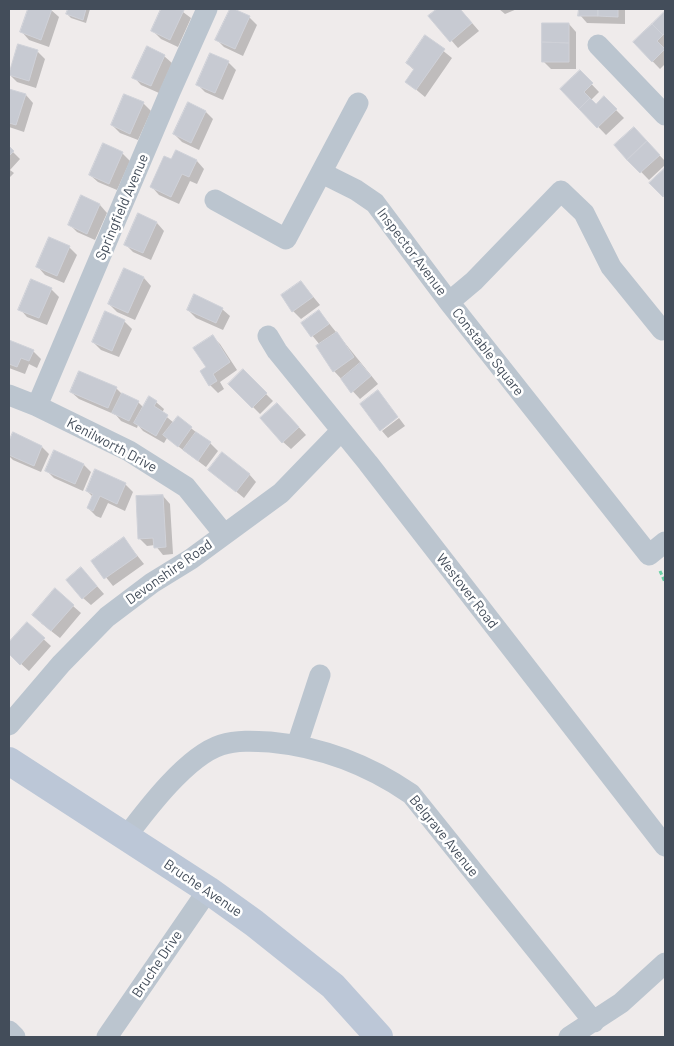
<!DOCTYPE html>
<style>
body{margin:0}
#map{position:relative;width:674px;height:1046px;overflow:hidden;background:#efebeb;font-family:Barlow,sans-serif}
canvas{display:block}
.frame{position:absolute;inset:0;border:10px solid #434d5a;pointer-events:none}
</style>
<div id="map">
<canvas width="674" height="1046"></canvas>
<div class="frame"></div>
</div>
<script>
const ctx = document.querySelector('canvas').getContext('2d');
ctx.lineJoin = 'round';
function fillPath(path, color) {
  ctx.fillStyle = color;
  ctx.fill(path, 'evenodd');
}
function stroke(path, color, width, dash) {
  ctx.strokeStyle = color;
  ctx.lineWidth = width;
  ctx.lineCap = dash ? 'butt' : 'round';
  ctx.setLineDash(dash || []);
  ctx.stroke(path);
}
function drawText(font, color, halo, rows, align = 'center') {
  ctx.font = font + ' Barlow,sans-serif';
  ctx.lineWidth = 5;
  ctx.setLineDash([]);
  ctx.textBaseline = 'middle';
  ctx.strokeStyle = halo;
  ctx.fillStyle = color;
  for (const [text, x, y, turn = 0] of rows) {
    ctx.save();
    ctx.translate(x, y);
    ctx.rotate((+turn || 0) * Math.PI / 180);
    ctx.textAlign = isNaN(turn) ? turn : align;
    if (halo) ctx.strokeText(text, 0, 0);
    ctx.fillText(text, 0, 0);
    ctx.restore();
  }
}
fillPath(new Path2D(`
 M30,9H50L59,17L49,47L29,40L22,32Z
 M69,9H90L86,23L71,18L67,14Z
 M163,9H179L191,18L178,47L161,39L153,31Z
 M231,9L249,17L257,25L243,56L224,47L217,40Z
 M439,9H460L479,31L458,48L430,16Z
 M499,9H517L505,14Z
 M580,9H625V24L587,23L580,15Z
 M665,13V48L664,49L665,51V64L660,69L634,42Z
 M569,24L576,32V69H551L543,61Z
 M426,37L452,58L425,97L407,82L415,71L407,63Z
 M18,45L38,52L45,59L36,88L17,82L9,74Z
 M164,56L172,63L159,93L141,85L134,77Z
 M228,62L236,70L223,100L205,92L198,85Z
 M580,72L599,92L591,100L596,105L604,98L624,118L606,135L562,89Z
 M9,90L26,95L33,103L24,132L9,127Z
 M143,103L151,111L138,140L120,133L112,125Z
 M206,112L213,119L199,150L182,142L174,134Z
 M641,136L665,161V165L649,180L615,145Z
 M9,148L20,159L10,170L14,173L9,178Z
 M176,152L197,161L204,169L197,184L190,181L179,204L159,195L152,187L172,161Z
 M122,153L130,161L117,190L98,182L90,175Z
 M82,197L100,205L107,213L95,240L77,232L69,224Z
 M157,223L164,231L151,260L133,252L125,244Z
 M69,247L77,255L64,283L45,275L38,267Z
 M125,270L144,278L151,286L135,320L117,312L109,304Z
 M301,282L320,305L301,319L293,311Z
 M51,289L59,297L47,325L27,317L20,309Z
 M222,309L230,316L223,330L196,318L188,310Z
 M319,311L378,384L360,399L334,371L320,345L302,323Z
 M124,321L132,329L119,357L101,350L93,342Z
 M213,337L220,344L237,370L220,382L224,389L218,393L210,385L208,368Z
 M9,341L33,351L41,359L37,368L29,364L25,374L9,368Z
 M243,371L273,401L260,414L230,384Z
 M116,388L122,394L138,402L144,408L156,402L164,409L162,413L174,423L178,418L210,443L218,451L206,467L167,438L164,443L143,431L138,425L137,428L121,421L116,415L79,399L71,392Z
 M285,412L306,435L291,449L283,442Z
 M399,418L405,426L388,438L382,431Z
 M13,434L42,447L49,454L41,472L13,460L9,456V444Z
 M84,465L91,472L83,491L54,478L47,471Z
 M210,470L249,474L256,482L244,498Z
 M96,471L125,484L133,492L125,511L108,503L101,518L96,516L88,508L93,497L87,491Z
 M163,496L170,504L173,554L163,555L155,545L147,546L139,538Z
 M124,539L144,564L113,586L93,561Z
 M89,577L104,594L91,605L83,598Z
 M73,606L81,613L60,638L41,623Z
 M27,624L51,646L29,671L9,653V644Z`), '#0003');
const building = new Path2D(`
 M28,9H52L41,40L20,32Z
 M68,9H86L83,20L66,14Z
 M161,9L184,10L170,40L151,31Z
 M230,9H234L250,16L235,49L215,40Z
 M437,9H460L472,23L450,42L428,16Z
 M579,9H598V16H578Z
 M598,9H618V17L598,16Z
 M665,11V33L663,35L652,24Z
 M542,23H569V43L542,42Z
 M652,24L663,35L657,41L665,49L652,62L633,42Z
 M425,35L445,49L416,90L405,82L414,69L406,63Z
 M542,42L569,43V62H542Z
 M18,44L38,50L29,81L9,75Z
 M147,46L165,55L151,86L132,78Z
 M210,53L229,61L215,93L196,85Z
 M580,70L593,83L584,92L590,98L579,109L560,89Z
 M9,89L26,94L16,125L9,123Z
 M124,94L144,102L130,134L111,125Z
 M604,96L617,109L597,128L579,109L590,98L596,104Z
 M188,102L206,111L191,143L173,134Z
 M634,127L647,141L627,160L614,145Z
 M647,141L660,155L640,173L627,160Z
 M103,143L123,152L109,184L89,175Z
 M9,146L14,151L9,156Z
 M176,150L197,160L189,177L182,174L171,197L150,187L164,156L171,159Z
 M665,168V194L663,197L649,183Z
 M81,195L100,204L87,234L68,225Z
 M138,213L157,222L143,253L124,245Z
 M49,237L70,246L57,276L36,267Z
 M124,268L144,277L128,313L108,304Z
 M31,279L52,288L39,318L18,310Z
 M301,281L313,297L292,312L281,295Z
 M194,294L223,308L216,323L187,310Z
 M319,310L329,324L311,337L301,323Z
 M105,311L125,320L112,351L92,342Z
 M337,332L354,357L333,372L316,346Z
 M213,335L230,362L213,374L217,381L209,386L200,371L206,367L193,348Z
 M9,340L34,350L29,361L21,358L17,367L9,364Z
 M360,363L371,376L351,393L341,379Z
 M243,369L267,393L252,408L228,384Z
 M79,371L117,387L108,408L70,392Z
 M378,390L398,417L380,431L360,404Z
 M122,393L139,401L129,421L112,413Z
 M149,396L157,401L154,406L168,415L156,436L134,423Z
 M277,403L299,427L282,443L260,418Z
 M178,416L192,427L178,447L163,435Z
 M13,432L42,446L34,466L9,455V441Z
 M196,432L211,442L198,461L183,450Z
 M54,450L84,464L75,484L45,471Z
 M222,452L250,474L236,492L208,470Z
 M95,469L126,483L117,504L100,496L93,511L87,508L93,494L86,491Z
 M163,495L166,547L154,548L153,538L138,539L136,496Z
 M124,537L137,556L104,579L91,561Z
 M81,567L97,586L82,599L66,580Z
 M55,588L74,605L51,631L32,615Z
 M27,622L45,638L20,665L9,654V642Z`);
fillPath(building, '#c7cad2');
stroke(building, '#cfd1d8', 1);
stroke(new Path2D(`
 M660,571L665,582`), '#6bd1a7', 3, [4, 2.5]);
stroke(new Path2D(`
 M598,45L665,115
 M322,173L356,190L375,203L449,302
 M215,200L286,239L358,103
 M665,328L662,330L611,267L584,213L561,191L474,281L449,302L649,555L665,542
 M268,336L277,351L368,463L665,846
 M9,395L37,406L129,451L186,487L224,534
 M37,406L170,92L207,9
 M9,725L61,664L107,617L152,583L191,559L281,493L341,431
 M297,745L320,675
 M126,837C147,809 187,756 221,745C237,740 254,741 270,742C322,747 369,765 411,794L594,1022
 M9,1031L15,1037
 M107,1037L208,890
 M569,1037L621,1003L665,963`), '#bbc5cf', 21);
stroke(new Path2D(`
 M9,761L208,890L254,923L333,986L379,1037`), '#bcc7d7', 28);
drawText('14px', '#434d5a', '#fff', [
 ["Springfield Avenue",122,207,-67],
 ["Inspector Avenue",412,252,53],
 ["Constable Square",488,352,52],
 ["Kenilworth Drive",112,445,28],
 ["Devonshire Road",169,572,-35],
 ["Westover Road",467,591,52],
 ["Belgrave Avenue",444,836,51],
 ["Bruche Avenue",203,888,34],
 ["Bruche Drive",157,964,-56]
]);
</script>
